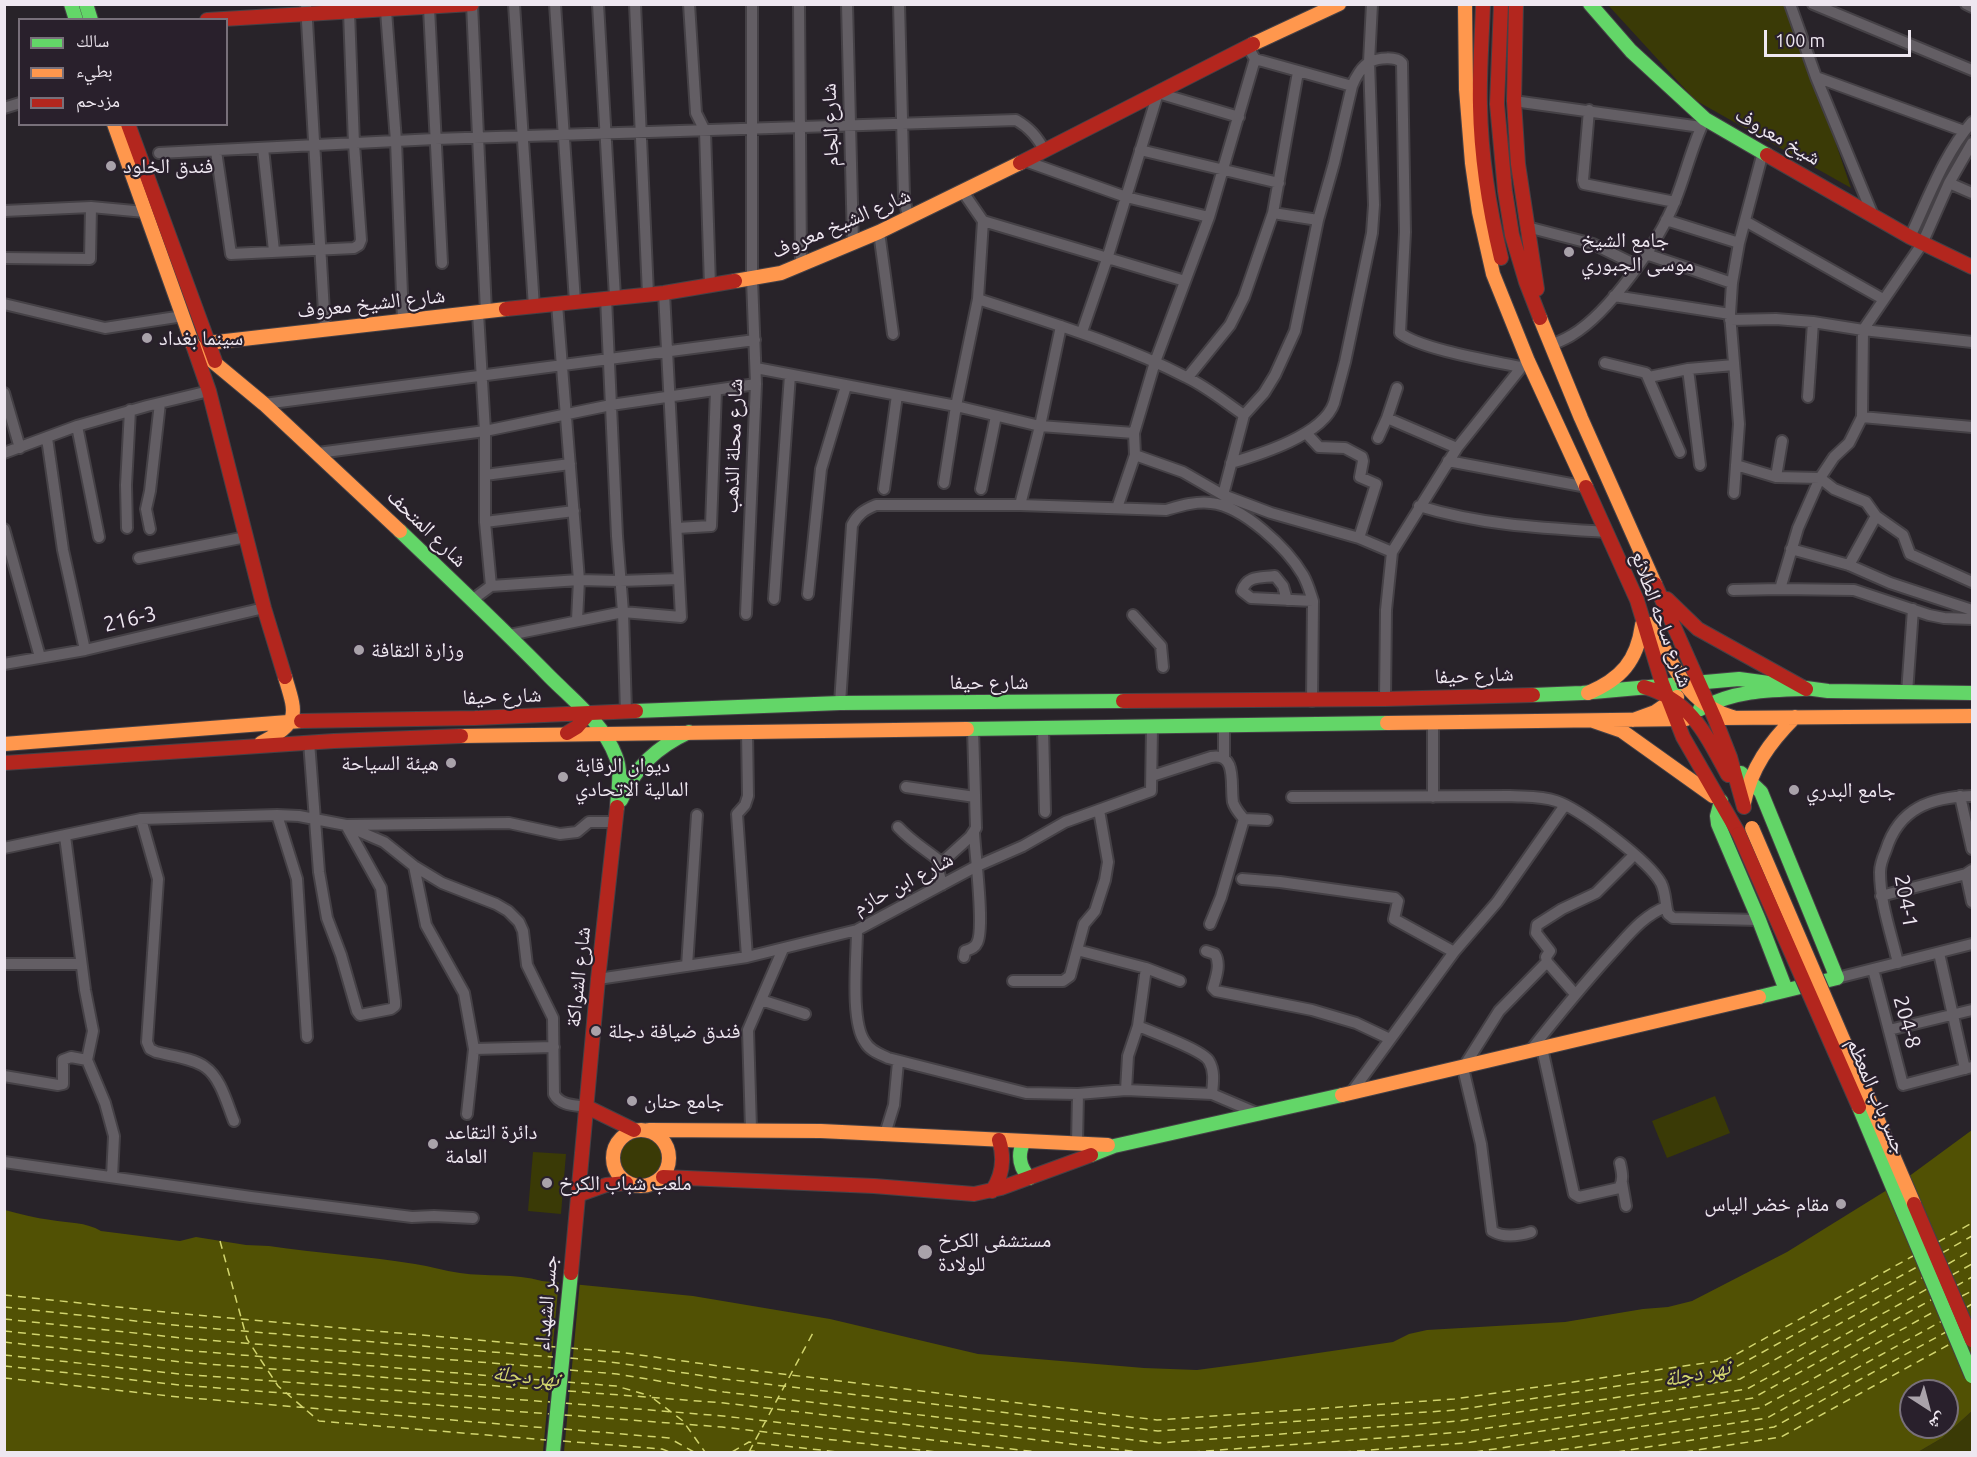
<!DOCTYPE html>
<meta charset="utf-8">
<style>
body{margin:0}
#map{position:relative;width:1977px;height:1457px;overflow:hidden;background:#282329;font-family:Ubuntu,"Noto Naskh Arabic",sans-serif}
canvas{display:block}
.frame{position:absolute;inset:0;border:6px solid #eee7f0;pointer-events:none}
.legend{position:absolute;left:18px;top:18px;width:210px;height:108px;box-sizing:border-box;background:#29202c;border:2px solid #78707a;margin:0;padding:8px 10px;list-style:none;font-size:18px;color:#eee7f0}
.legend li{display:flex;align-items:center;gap:12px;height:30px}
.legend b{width:30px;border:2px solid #78707a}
.north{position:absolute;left:1899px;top:1379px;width:60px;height:60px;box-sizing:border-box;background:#29202c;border:2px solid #78707a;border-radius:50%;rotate:144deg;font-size:16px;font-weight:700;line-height:24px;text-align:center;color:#eee7f0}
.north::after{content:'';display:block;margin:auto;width:21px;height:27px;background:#a9a2aa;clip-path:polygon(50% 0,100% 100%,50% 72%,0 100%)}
.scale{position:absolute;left:1764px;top:30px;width:147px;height:27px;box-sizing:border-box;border:3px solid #eee7f0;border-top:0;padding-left:8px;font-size:18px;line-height:21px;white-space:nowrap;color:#eee7f0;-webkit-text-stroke:4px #29202c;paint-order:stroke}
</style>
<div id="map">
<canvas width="1977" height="1457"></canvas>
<div class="frame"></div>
<ul class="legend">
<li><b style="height:8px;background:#63d668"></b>سالك</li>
<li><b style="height:8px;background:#ff974d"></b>بطيء</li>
<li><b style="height:8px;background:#b3261e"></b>مزدحم</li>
</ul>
<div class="north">ش</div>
<div class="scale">100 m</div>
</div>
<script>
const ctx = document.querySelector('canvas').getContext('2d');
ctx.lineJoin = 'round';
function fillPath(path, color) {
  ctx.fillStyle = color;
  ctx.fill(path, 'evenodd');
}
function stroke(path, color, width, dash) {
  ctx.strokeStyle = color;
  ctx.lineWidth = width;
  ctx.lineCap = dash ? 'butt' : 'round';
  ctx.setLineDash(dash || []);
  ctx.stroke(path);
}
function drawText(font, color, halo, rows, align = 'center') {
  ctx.font = font + ' Ubuntu,"Noto Naskh Arabic",sans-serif';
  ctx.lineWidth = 4.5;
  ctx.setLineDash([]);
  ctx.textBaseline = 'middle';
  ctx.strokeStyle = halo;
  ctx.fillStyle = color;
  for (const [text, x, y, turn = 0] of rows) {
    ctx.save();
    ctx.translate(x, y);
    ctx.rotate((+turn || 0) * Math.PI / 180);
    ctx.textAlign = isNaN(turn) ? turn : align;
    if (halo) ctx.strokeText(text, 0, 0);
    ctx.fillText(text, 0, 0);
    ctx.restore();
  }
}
fillPath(new Path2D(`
 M1608,5H1789L1851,188L1695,100Z
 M1715,1096L1730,1133L1667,1158L1652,1121Z
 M618 1157a22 22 0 1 1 44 0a22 22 0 1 1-44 0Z
 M533,1152L566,1154L561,1214L528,1211Z
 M1971,1412L1972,1452H1918L1942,1438Z`), '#3a3a06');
fillPath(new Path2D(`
 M1972,1130V1411L1942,1438L1918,1452H5V1210C20,1214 35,1218 51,1220C68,1223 86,1222 101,1231L180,1241L196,1237L246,1245L269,1246C317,1253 366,1256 415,1264C430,1266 444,1271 460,1273C487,1277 514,1273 542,1281L693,1296L830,1319L978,1354L1144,1368L1197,1370L1257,1362L1393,1342L1409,1334L1427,1330L1565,1322L1643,1309L1668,1307L1692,1301L1787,1252L1908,1177ZM1911,1391H1947V1427H1911Z`), '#515104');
fillPath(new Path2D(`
 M559,1279L580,1281L564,1452H543Z`), '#282329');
stroke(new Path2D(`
 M220,1241L247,1339L278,1386L319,1421L546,1440
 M1938,1242L1972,1223
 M1942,1253L1972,1236
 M1948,1264L1972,1250
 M1952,1275L1972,1264
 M1956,1286L1972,1277
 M4,1295L184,1314L556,1347
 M1962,1296L1972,1291
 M4,1307L183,1326L553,1357
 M1967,1307L1972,1304
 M4,1319L182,1338L553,1368
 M4,1331L182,1350L553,1381
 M4,1342L181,1362L551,1390
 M570,1348L619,1352L726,1367L1157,1420L1454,1399L1726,1360L1913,1256
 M4,1355L180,1374L550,1402
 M570,1358L618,1363L725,1379L1158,1431L1456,1410L1732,1369L1917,1267
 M4,1366L180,1385L550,1414
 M570,1370L617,1374L724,1392L1159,1443L1459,1421L1740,1379L1922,1278
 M4,1378L179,1397L547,1428
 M567,1382L616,1386L651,1396
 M568,1391L724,1403L1139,1452
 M654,1399L683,1421L705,1452
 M564,1403L723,1416L1037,1452
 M564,1415L722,1427L937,1452
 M564,1429L669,1438L694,1452
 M563,1441L662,1449L670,1452
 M732,1452L749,1442L838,1452
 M747,1452L751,1451L766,1452
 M749,1452L814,1331
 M1192,1452L1462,1432L1747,1389L1927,1289
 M1343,1452L1465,1443L1753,1398L1931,1300
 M1475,1452L1760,1408L1937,1310
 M1547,1452L1767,1418L1942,1321
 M1617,1452L1774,1427L1946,1332
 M1685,1452L1781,1437L1950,1344`), '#d2d56e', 1.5, [8, 6]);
const street = new Path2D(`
 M306,4L325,329
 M472,4L486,312
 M514,4L534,307
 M555,4L575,302
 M598,4L615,297
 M635,4L648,294
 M689,4L696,113L705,131L710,286
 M799,4L801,265
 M847,4L853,243
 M899,4L904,196L908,218
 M1790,4L1816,77L1872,213
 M1813,4L1972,70
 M1966,4L1972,7
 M429,8L442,263
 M386,11L396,141L403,320
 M1255,59L1352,86
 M1816,77L1964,131
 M1514,101L1701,127
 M4,108L20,103
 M1589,110L1583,180L1584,184L1675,202
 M263,148L274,251
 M1140,150L1279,183
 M216,151L231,254L354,248L359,245L361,240L354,144L349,12
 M159,153L435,139L1016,120C1030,128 1037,137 1045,151
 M1025,161L1126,197L1209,217
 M1949,183L1972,193
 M4,211L91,207L145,212
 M1273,213L1318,220
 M1666,220L1739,243
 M983,221L1185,281
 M1745,221L1883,299
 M1527,227L1593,244L1638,266
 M879,232L893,334
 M1910,237C1928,199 1944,154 1972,122
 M1646,254L1732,283
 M4,258L90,259L91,207
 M1614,296L1730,314
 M606,298L617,536L623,612L626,712
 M978,299C1048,322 1120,343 1186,377C1207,387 1225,402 1244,415
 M4,304L105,328L183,316
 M557,304L579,580L577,620
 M478,313L485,431V522L491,586
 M1730,320L1776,319L1813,322L1863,330L1972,342
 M1082,332L1107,259L1158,93L1239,117
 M1551,345C1558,342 1566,339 1572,335C1609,313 1659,242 1675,201C1686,174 1692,145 1705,119
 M1605,363L1646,373L1680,452
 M756,368L956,406L1040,426L1134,433
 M1688,369L1700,465
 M1188,377L1230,325L1244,297L1273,213L1298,72
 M1649,377L1688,369L1734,365
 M4,393L20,448
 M1808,397L1813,322
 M264,404L755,340
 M1862,417L1972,427
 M1387,418L1457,448
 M77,426L99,537
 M1307,434L1319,447L1345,448L1362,457L1363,461L1360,477L1376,484L1359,538
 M47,438L63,550L85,650
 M1378,438L1387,418L1397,388
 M4,453L77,426L147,406L209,391
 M318,453L485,431L611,405L756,384
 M1135,455L1183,472L1223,495L1271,513L1359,538L1392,552
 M1448,461L1587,487
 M1231,463C1261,454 1323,435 1334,403L1345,362L1372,233L1374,205L1369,62L1372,4
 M1736,465L1776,477L1820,478L1834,489L1866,502L1876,516L1903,535L1910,554L1972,582
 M485,475L570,464
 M1776,477L1782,441
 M944,483L956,406L978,299L983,221L963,192
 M884,489L897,395
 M981,489L996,416
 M1734,493L1739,424L1730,314L1732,283L1739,243L1763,152
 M1223,495L1244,415L1264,393L1275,375L1295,331L1318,220L1334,163L1352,86C1355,78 1362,66 1370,62C1378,58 1396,56 1402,63L1405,232L1400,333C1420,349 1492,361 1520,367
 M1020,505L1040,426L1061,326
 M1419,506C1480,525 1543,528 1607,532
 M1117,508L1135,455L1134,433L1155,362L1209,217L1255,59L1248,47
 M485,522L574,511
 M127,528L126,485L130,410
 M677,528L711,526L716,390
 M4,529L40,657
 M150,529L146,509L150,491L160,403
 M1791,549L1849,565L1890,583L1972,610
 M139,558L246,537
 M1849,565L1876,516
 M1780,589L1854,590L1929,615L1944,618L1972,619
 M1733,590L1780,589L1798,528L1820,478L1834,457L1849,443L1862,417L1863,330L1922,244L1949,183L1972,143
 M808,594L821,469L846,386
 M774,599L790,375
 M472,600L491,586L579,580L620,581L679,579
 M1287,600L1283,586L1275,576C1261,578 1247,575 1242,591L1251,598L1313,601
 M746,614L756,384L752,279V4
 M1133,615L1161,646L1163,667
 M509,635L623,612L681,617L664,293
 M4,664L85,650L264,608
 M1907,693L1913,609
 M1385,699L1386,610L1392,552L1457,448L1524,364
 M840,703L852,525C858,514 864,510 876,505H1020L1166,510C1180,506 1196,501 1211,503C1243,506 1287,548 1303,575C1308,584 1310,592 1313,601L1312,701
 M1043,728L1045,812
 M309,742L319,872L327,918L341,955L357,1011L360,1015L391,1009L395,1006V1001L381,888L346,825
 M1224,758V726
 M1152,776L1211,757C1238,752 1230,786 1233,802C1235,809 1240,814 1244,819L1267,820
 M906,787L975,797
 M1960,796L1972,849
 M1292,797L1510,796C1526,797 1542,796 1556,801C1580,809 1649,861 1661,883C1666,893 1665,904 1668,914L1673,918L1759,920
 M1433,797V723
 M277,815L297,879L307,1037
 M141,819L158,879L147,1042L150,1049L156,1052C171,1056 193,1058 205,1067C221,1078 227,1104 234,1121
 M349,827L384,842L414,866L442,883L496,904L508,911L519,922L523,931L527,965L553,1018L554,1094C560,1106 576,1105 587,1107
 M898,827C912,842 925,849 941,862
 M65,836L85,990L93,1031L87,1060L105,1103L114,1136L112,1177
 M4,848L141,819L277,815L299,816L346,825L509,823L560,834L577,832L589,822H616
 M414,866L426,925L464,993L474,1049L554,1047
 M1972,870L1966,874L1972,902
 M1242,879L1280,882L1395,898L1398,901L1394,919L1454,952
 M942,885L938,869L939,865L970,837L976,828L973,729
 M1881,896L1966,874
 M1210,924L1221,897L1244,819
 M857,930C857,956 850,1022 865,1042C870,1051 880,1054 888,1058L1026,1093L1078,1094L1126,1090L1212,1094L1259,1114
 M1077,950L1146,968L1180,981
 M1206,951L1215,954C1221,964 1216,977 1213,988L1216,991L1312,1010L1356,1023L1390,1039
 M1939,953L1965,1069
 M747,957L737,814L745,805L748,796L747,731
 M964,957L965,951C970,949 975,948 977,943C985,929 975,854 974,833
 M1547,962L1575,994
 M1898,963C1891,933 1880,903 1880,872C1880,865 1883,857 1886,850C1899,808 1931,797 1972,796
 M4,964H81
 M687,966L697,815
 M1873,969L1903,1085L1972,1067
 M1837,978L1972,944
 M598,979L747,957L857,930L975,867L1023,846L1065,822L1151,791L1152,727
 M1013,981H1063L1070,976L1084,924L1095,911L1105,880L1108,862L1099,810
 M761,1000L805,1014
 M1138,1026C1152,1032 1203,1050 1209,1061C1215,1071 1213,1083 1212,1094
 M1889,1030L1972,1010
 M1542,1048L1574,1194L1579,1197L1619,1188C1624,1180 1622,1172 1620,1163
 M1530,1051C1556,1018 1582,986 1610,955C1626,938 1643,915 1666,907
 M4,1076L58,1085L63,1084V1060L71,1057L87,1060
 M1126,1090L1128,1056L1138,1026L1146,968
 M1351,1093L1454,952L1497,902L1565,805
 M467,1114L474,1049
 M751,1129L748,1030L783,949
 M885,1134L894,1105L898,1062
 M1077,1144L1078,1094
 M4,1162L251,1197L412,1217L434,1216L473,1218
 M1622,1183L1626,1206
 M1531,1232C1518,1236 1504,1238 1492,1231L1481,1144L1463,1068L1499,1011L1547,962L1546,957L1550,951L1536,933L1537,925L1562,909L1596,893L1634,855`);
const fast = new Path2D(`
 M71,4L76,20
 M86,4L91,20
 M1590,4L1631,51L1705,119L1767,155
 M400,531C450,579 501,627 550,677C574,701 604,724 616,757C622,772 618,791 617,807
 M1533,695L1582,693L1739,679L1828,691L1972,693
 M1700,709C1733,691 1766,690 1803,689
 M636,711L840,703L1123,701
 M967,729L1387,723
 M1741,773L1761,792L1837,978L1759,997
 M621,800C635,767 657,747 689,732
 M1721,801L1717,816L1718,824L1759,920L1786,990
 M1024,1141C1017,1155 1019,1166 1029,1178
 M1091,1155L1114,1146L1342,1095
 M553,1452L571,1273`);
const slow = new Path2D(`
 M1465,4L1466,89L1472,163L1479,212L1493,274L1528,361L1586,487
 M1253,44L1339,4
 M114,124L193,345L264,404L400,531
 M735,281L781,273L879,232L1020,163
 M1540,318L1581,418L1655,584
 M208,343L506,309
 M1651,624C1675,666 1684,703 1735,718
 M1588,693C1621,679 1637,661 1642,625
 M1722,718L1972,716
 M1633,720L1655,712L1677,697
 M1593,721L1622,731L1713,796
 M1387,723L1686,719
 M461,736L967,729
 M261,743C300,722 297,716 285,677
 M4,744L301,721
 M1744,803C1751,768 1770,742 1795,717
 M1342,1095L1759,997
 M613 1158a28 28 0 1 1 56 0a28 28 0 1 1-56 0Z
 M649,1130L821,1131L1108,1145`);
const jam = new Path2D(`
 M1483,4C1482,38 1479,72 1480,106C1481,158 1489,208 1501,258
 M1501,4L1497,104L1505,191L1512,235L1526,282L1540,318
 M1516,4L1514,101L1518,164L1537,289
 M207,20L472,4
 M128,124L215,361
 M1767,155L1910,237L1972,267
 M1020,163L1253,44
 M506,309L664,293L735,281
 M193,345L209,391L264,608L285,677
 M1586,487L1637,600L1662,683L1683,737L1739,834
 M1655,584L1715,719L1730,757L1744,807
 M1667,599L1698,629L1806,689
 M1644,687C1691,700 1706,735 1728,775
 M1123,701L1385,699L1533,695
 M301,721L475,718L636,711
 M567,733L577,727L588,714
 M4,763L334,741L461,736
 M587,1107L634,1130
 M663,1177L874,1186L974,1194L1001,1188L1091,1155
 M992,1191C1003,1175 1005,1159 999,1140
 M578,1195L606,1185L626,1183
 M571,1273L598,979L617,807`);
stroke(street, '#454146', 14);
stroke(fast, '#454146', 16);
stroke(slow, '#454146', 16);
stroke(jam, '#454146', 16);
stroke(street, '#635e64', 10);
stroke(fast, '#63d668', 14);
stroke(slow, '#ff974d', 14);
stroke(jam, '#b3261e', 14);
const fastBridge = new Path2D(`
 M1859,1107L1972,1376`);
const slowBridge = new Path2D(`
 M1752,828L1914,1204`);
const jamBridge = new Path2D(`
 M1739,834L1859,1107
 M1914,1204L1972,1340`);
stroke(fastBridge, '#454146', 16, []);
stroke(slowBridge, '#454146', 16, []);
stroke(jamBridge, '#454146', 16, []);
stroke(fastBridge, '#63d668', 14);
stroke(slowBridge, '#ff974d', 14);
stroke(jamBridge, '#b3261e', 14);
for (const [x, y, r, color] of [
 [111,166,6,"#a9a2aa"],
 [1569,252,6,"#a9a2aa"],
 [147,338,6,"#a9a2aa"],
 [359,650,6,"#a9a2aa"],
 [451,763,6,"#a9a2aa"],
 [563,777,6,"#a9a2aa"],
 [1794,790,6,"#a9a2aa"],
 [596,1031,6,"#a9a2aa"],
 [632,1101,6,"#a9a2aa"],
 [433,1144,6,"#a9a2aa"],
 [547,1183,6,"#a9a2aa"],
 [1841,1204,6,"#a9a2aa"],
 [925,1252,8,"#a9a2aa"]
]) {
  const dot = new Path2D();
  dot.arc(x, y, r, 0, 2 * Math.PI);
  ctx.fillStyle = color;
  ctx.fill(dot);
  stroke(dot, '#29202c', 2);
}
drawText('21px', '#eee7f0', '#29202c', [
 ["شارع الجام",830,125,-92],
 ["شیخ معروف",1778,136,30],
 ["شارع الشيخ معروف",841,223,-23],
 ["شارع الشيخ معروف",371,303,-6],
 ["شارع محلة الذهب",733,446,-88],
 ["شارع المتحف",427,528,44],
 ["216-3",130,619,-13],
 ["شارع ساحه الطلائع",1662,619,70],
 ["شارع حيفا",1474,675,-2],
 ["شارع حيفا",989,682],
 ["شارع حيفا",502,696,-2],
 ["شارع ابن حازم",903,883,-28],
 ["204-1",1906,901,80],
 ["شارع الشواكة",578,977,-84],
 ["204-8",1907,1022,75],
 ["جسر باب المعظم",1877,1096,67],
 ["جسر الشهداء",546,1303,-85]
]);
drawText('21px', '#eee7f0', '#29202c', [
 ["فندق الخلود",123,166],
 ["جامع الشيخ",1581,240],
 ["موسى الجبوري",1581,264],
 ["سينما بغداد",159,338],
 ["وزارة الثقافة",371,650],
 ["هيئة السياحة",439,763,"right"],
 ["ديوان الرقابة",575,765],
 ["المالية الاتحادي",575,789],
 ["جامع البدري",1806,790],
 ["فندق ضيافة دجلة",608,1031],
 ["جامع حنان",644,1101],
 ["دائرة التقاعد",445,1132],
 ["العامة",445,1156],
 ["ملعب شباب الكرخ",559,1183],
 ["مقام خضر الياس",1829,1204,"right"],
 ["مستشفى الكرخ",938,1240],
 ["للولادة",938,1264]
], 'left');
drawText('italic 22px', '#d2d56e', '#29202c', [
 ["نهر دجلة",1697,1373,-11],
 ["نهر دجلة",526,1376,6]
]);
</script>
